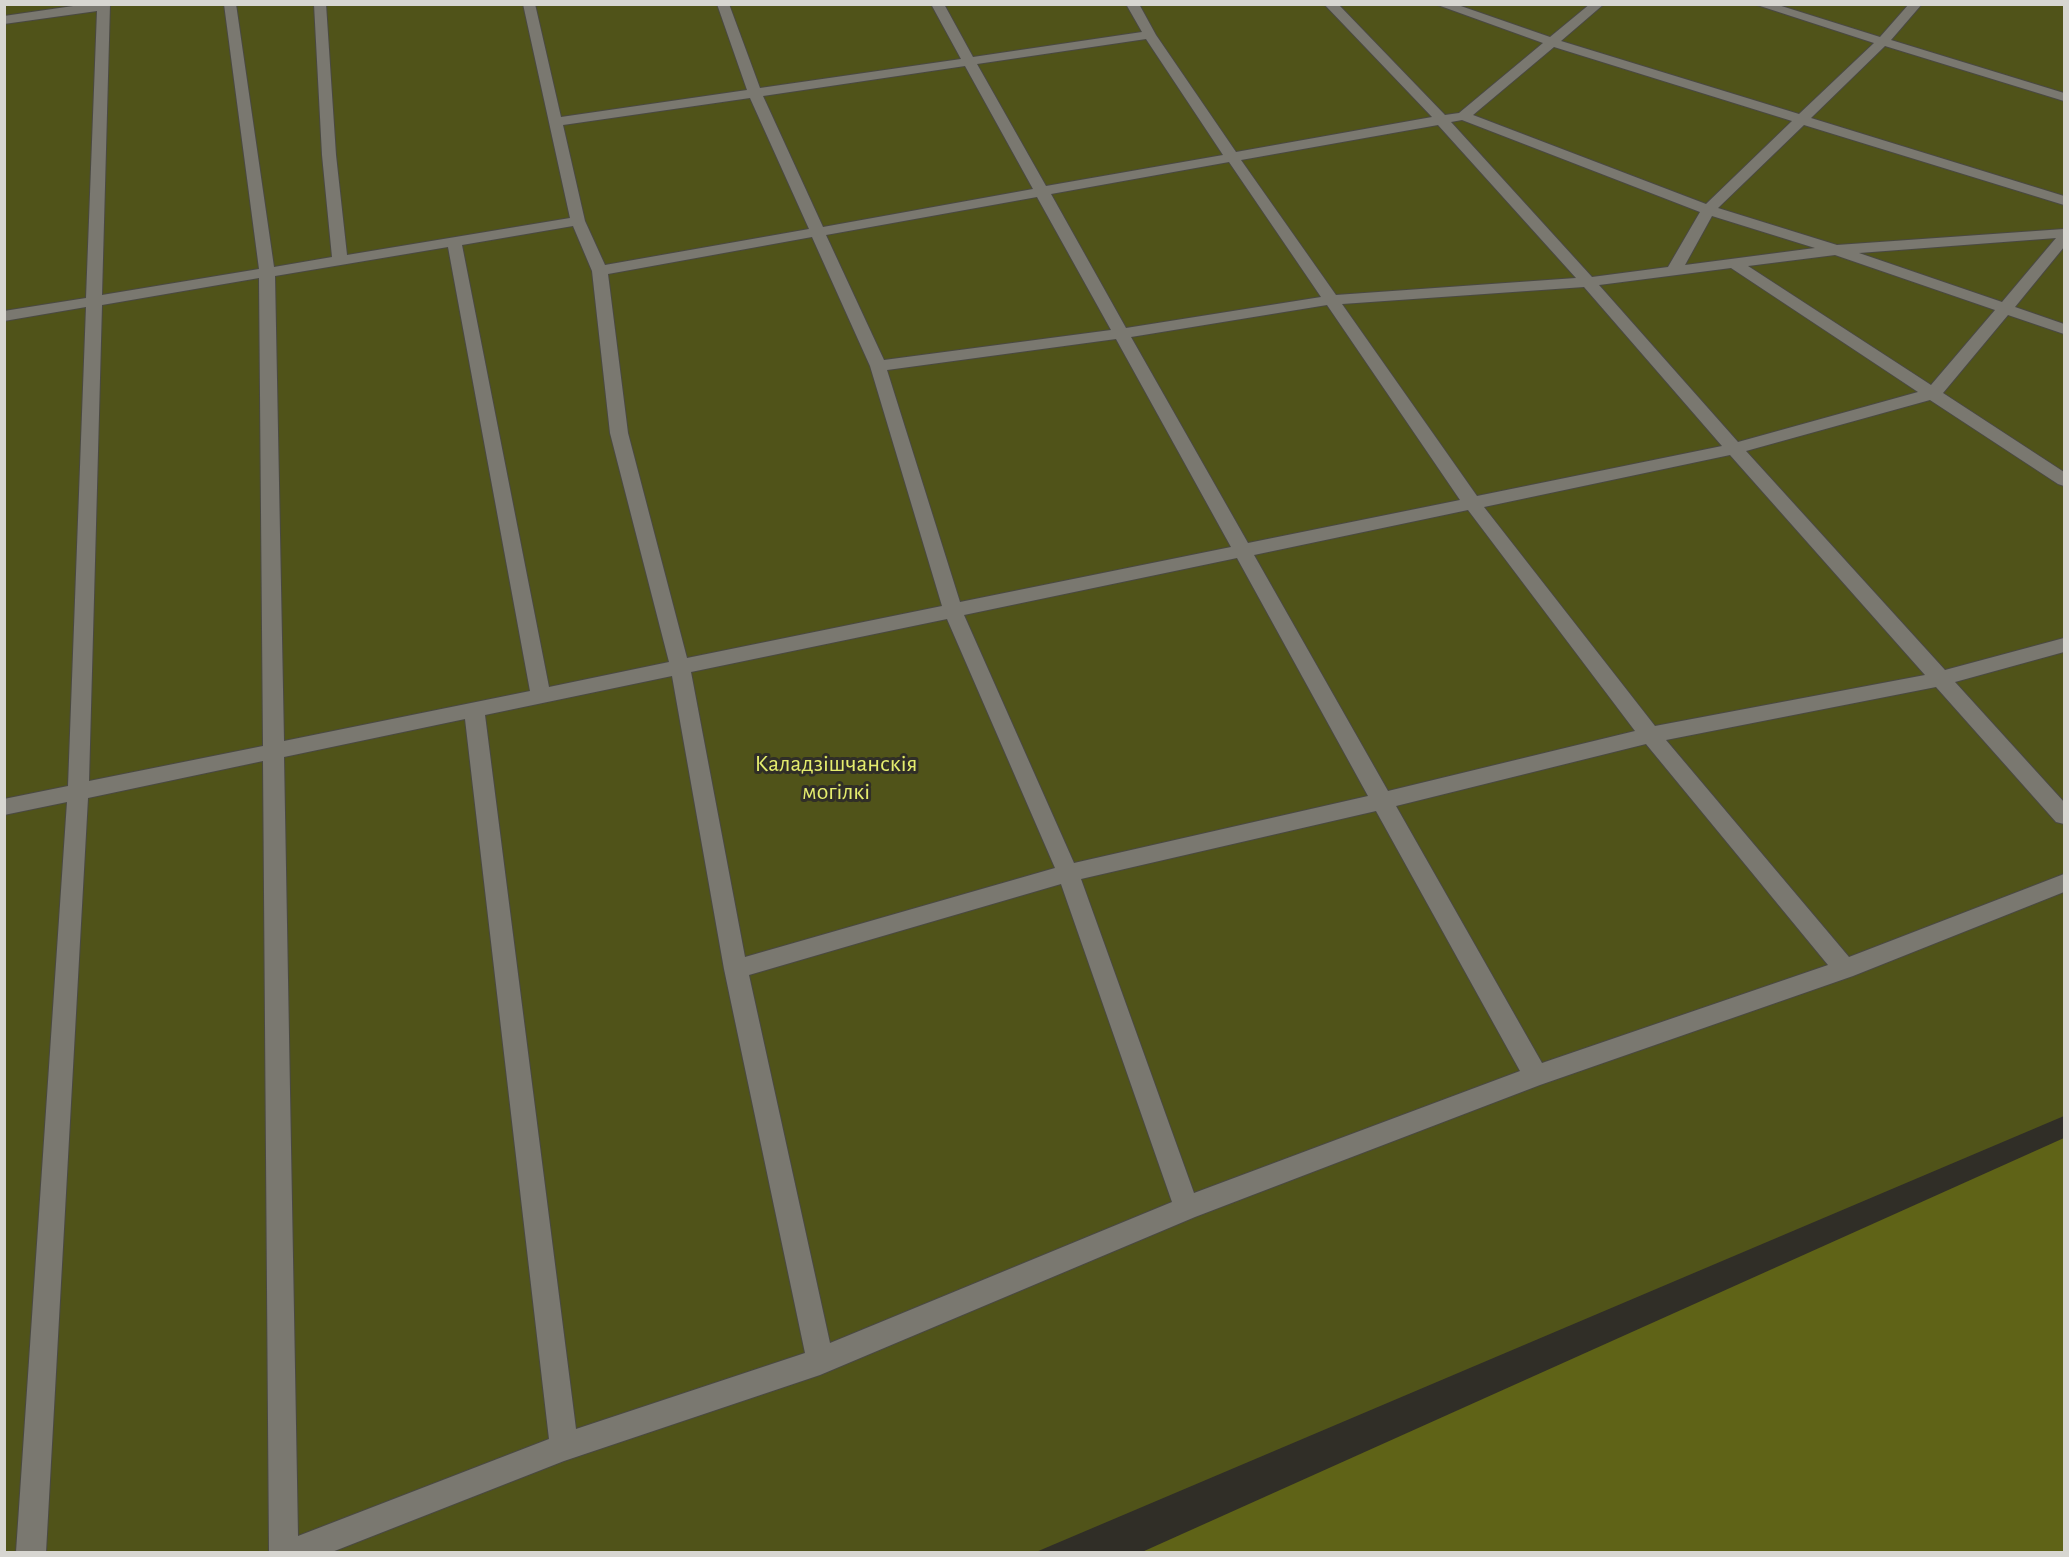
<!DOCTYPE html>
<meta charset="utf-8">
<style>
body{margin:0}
#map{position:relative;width:2069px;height:1557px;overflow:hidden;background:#302e27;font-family:"Alegreya Sans",sans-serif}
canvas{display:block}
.frame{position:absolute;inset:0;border:6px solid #d7d6d1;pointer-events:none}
</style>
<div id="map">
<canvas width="2069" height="1557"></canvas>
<div class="frame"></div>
</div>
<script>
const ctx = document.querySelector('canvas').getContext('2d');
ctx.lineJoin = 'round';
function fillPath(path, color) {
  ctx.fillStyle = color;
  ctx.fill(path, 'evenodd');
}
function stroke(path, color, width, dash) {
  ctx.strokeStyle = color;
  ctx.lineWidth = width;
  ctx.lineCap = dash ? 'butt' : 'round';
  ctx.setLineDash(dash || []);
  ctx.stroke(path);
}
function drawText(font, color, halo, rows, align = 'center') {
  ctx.font = font + ' "Alegreya Sans",sans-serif';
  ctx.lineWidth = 6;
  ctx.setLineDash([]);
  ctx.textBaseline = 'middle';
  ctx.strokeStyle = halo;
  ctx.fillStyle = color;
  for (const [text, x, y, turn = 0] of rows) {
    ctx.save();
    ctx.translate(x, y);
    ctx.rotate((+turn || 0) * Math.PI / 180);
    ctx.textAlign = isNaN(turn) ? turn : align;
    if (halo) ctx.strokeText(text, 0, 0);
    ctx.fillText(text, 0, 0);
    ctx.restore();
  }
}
fillPath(new Path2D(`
 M5,5H2064V1116L1036,1552H5Z`), '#505319');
fillPath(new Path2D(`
 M2064,1138V1552H1142Z`), '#5f6317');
const service = new Path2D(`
 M87,4H110L102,295L259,269L224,4H236L274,267L332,257L322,155L314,4H326L336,155L347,255L570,218L523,4H535L561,117L747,90L717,4H729L760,88L961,59L931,4H944L973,57L1142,32L1126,4H1139L1156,35L1236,152L1432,117L1324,4H1338L1445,115L1459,113L1543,43L1435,4H1455L1550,37L1590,4H1604L1561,41L1799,114L1874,43L1754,4H1775L1880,37L1909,4H1922L1891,40L2064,93V101L1885,46L1811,118L2064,196V205L1804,125L1718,208L1837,245L2064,229V247L2015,307L2064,324V334L2008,315L1943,393L2064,472V486L2058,484L1930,400L1746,451L1945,670L2064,638V652L1955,682L2064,802V824L2056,822L1936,687L1666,740L1849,957L2064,874V892L1853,976L1540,1085L1195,1217L820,1375L564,1461L332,1552H269L263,761L88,798L46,1552H16L67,802L4,815V799L68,786L86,307L4,321V311L86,298L97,11L4,24V16ZM1146,39L1223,155L1046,186L977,64ZM1554,47L1792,121L1706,204L1473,115ZM965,66L1033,189L823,227L763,96ZM750,98L809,229L605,265L585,221L563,125ZM1462,120L1700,212L1668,267L1592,277L1451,122ZM1438,125L1576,278L1336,295L1241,160ZM1229,162L1321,297L1126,328L1051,194ZM1037,197L1111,330L884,360L826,235ZM1712,216L1815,248L1685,265ZM573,226L592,271L610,433L669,662L549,687L462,245ZM812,237L870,366L942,606L687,658L628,433L608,274ZM2056,238L2002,302L1859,253ZM448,247L530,691L284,741L275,276ZM1835,255L1995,310L1931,385L1748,266ZM1731,268L1918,392L1738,442L1599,285ZM259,278L263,746L89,781L102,305ZM1584,287L1722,446L1477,496L1342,304ZM1327,305L1460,500L1248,543L1131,337ZM1116,339L1231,547L960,602L887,370ZM1730,455L1925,675L1655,726L1484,507ZM1468,510L1635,731L1388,791L1254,555ZM1237,558L1368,796L1074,863L964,615ZM947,619L1055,868L745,957L691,672ZM672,676L724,969L805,1353L576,1429L485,715ZM465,719L549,1439L298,1536L284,757ZM1646,744L1828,965L1542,1063L1396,806ZM1376,811L1520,1071L1194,1193L1081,879ZM1061,884L1172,1202L830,1343L749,975Z`);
stroke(service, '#4a4942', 2);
fillPath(service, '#7a7870');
drawText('24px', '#e5ed6e', '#302e27', [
 ["Каладзішчанскія",836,764],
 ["могілкі",836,792]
]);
</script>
